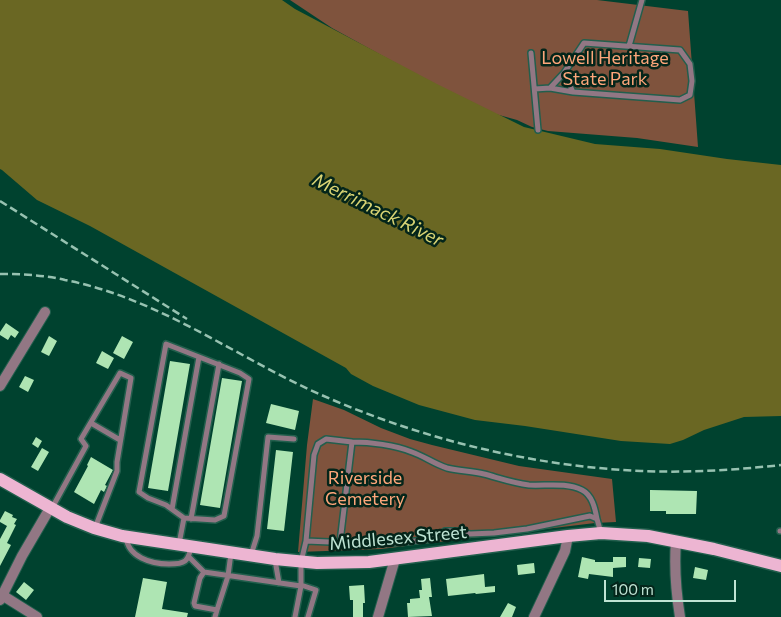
<!DOCTYPE html>
<style>
body{margin:0}
#map{position:relative;width:781px;height:617px;overflow:hidden;background:#00422f;font-family:Commissioner,sans-serif}
canvas{display:block}
.scale{position:absolute;left:604px;top:580px;width:132px;height:22px;box-sizing:border-box;border:2px solid #bfe4d4;border-top:0;padding-left:6px;font-size:15px;line-height:18px;white-space:nowrap;color:#bfe4d4;-webkit-text-stroke:4px #04251a;paint-order:stroke}
</style>
<div id="map">
<canvas width="781" height="617"></canvas>
<div class="scale">100 m</div>
</div>
<script>
const ctx = document.querySelector('canvas').getContext('2d');
ctx.lineJoin = 'round';
function fillPath(path, color) {
  ctx.fillStyle = color;
  ctx.fill(path, 'evenodd');
}
function stroke(path, color, width, dash) {
  ctx.strokeStyle = color;
  ctx.lineWidth = width;
  ctx.lineCap = dash ? 'butt' : 'round';
  ctx.setLineDash(dash || []);
  ctx.stroke(path);
}
function drawText(font, color, halo, rows, align = 'center') {
  ctx.font = font + ' Commissioner,sans-serif';
  ctx.lineWidth = 5;
  ctx.setLineDash([]);
  ctx.textBaseline = 'middle';
  ctx.strokeStyle = halo;
  ctx.fillStyle = color;
  for (const [text, x, y, turn = 0] of rows) {
    ctx.save();
    ctx.translate(x, y);
    ctx.rotate((+turn || 0) * Math.PI / 180);
    ctx.textAlign = isNaN(turn) ? turn : align;
    if (halo) ctx.strokeText(text, 0, 0);
    ctx.fillText(text, 0, 0);
    ctx.restore();
  }
}
fillPath(new Path2D(`
 M290,0H597L688,11L698,147L637,138L548,131L532,127L517,120L481,110L332,28Z
 M313,399L344,410L381,428L410,439L432,445L519,466L612,479L616,522L595,523L381,549L298,552L307,445Z`), '#7f533d');
fillPath(new Path2D(`
 M0,0H282L295,9L437,84L524,127L595,144L660,149L727,159L781,165V416L744,417L704,430L683,440L670,444L621,441L525,426L475,420L419,405L373,386L351,374L346,368L90,226L37,200L2,170L0,169Z`), '#6a6723');
fillPath(new Path2D(`
 M6,323L19,332L15,338L11,335L8,340L0,335V332Z
 M49,336L57,341L49,356L41,352Z
 M122,336L133,342L124,359L113,353Z
 M102,351L114,358L108,369L96,363Z
 M170,361L190,364L168,491L148,488Z
 M25,376L34,380L28,392L19,387Z
 M222,378L242,381L220,508L200,505Z
 M271,404L299,411L295,430L266,423Z
 M36,437L42,441L38,448L32,444Z
 M42,448L49,452L38,471L31,467Z
 M276,450L293,452L284,531L267,529Z
 M91,457L113,470L105,485L107,486L104,492L101,490L94,504L74,492L88,466L87,465Z
 M650,490L697,491L696,514H666V511H650Z
 M5,511L13,515L12,517L17,519L14,524L16,525L7,543L11,545L0,566V539L7,526L0,522V520Z
 M582,557L595,560V562H613V557H626V567L613,568V577L589,574L588,579L578,577Z
 M639,558L651,559L650,568L638,567Z
 M534,563L535,573L518,575L517,565Z
 M695,567L708,570L706,580L693,578Z
 M484,574L485,587L495,586V592L476,594L475,593L448,596L446,579Z
 M143,578L167,582L162,609L188,613L187,617H135Z
 M430,578L432,597H429L432,616L408,617L407,603H410V599L420,598L419,590H422L421,579Z
 M24,582L34,590L26,600L16,592Z
 M364,585L365,603H363V617H353V600H350L349,586Z
 M508,603L516,607L512,617H500Z`), '#aee5b3');
const lane = new Path2D(`
 M584,43L680,50L690,64L692,81L690,95L680,100L573,92L564,73Z
 M629,46L642,0
 M531,53L538,130
 M564,73L550,88L573,92
 M535,89L550,88
 M91,423L120,440
 M352,442C370,442 395,445 412,452C424,456 434,464 447,468C459,471 472,471 484,474C499,478 513,483 529,485C546,486 566,482 582,490C592,495 595,508 597,519
 M52,508L86,446L81,439L120,373L131,378L117,462V471L95,528
 M172,509L199,357
 M191,519L219,364
 M780,531H781
 M126,537C128,557 151,564 169,564C174,564 181,564 185,561C189,558 190,552 191,547
 M306,541L301,562V585L316,590L308,617
 M340,542L352,442L326,439L318,444L314,455L306,541L377,544L407,542L432,539L437,537L445,531H456L470,534L494,533L527,529L590,516L597,519L601,533
 M179,544L184,518L215,520L224,516L249,379L240,373L166,344L139,492L148,498L166,505L184,518
 M251,555L257,536L268,437L294,439
 M189,557L204,572
 M275,560L279,583
 M217,610L228,576L231,553
 M215,617L217,610L195,606L194,603L200,578L204,572L301,586L295,617`);
const street = new Path2D(`
 M0,386L45,312
 M676,541C674,567 676,592 680,617
 M2,595L37,617
 M0,600L22,556L50,508
 M378,617L395,559
 M534,617L565,551L568,536`);
const primary = new Path2D(`
 M0,479L67,517L94,528L122,536L275,559L317,563L369,562L568,536L601,533L648,536L714,549L781,566`);
stroke(lane, '#225f4d', 8);
stroke(street, '#225f4d', 12);
stroke(primary, '#225f4d', 15);
stroke(lane, '#927784', 5);
stroke(street, '#927784', 10);
stroke(primary, '#edb5d2', 12);
stroke(new Path2D(`
 M0,201L187,319
 M0,274C22,274 44,275 65,280C153,297 228,351 308,389C413,437 527,466 641,471C688,473 735,470 781,465`), '#97c2b1', 2.5, [8, 4]);
drawText('18px', '#fda67a', '#04251a', [
 ["Lowell Heritage",605,58],
 ["State Park",605,79],
 ["Riverside",365,478],
 ["Cemetery",365,499]
]);
drawText('18px', '#bfe4d4', '#04251a', [
 ["Middlesex Street",398,538,-5]
]);
drawText('italic 19px', '#d8d474', '#04251a', [
 ["Merrimack River",378,210,26]
]);
</script>
